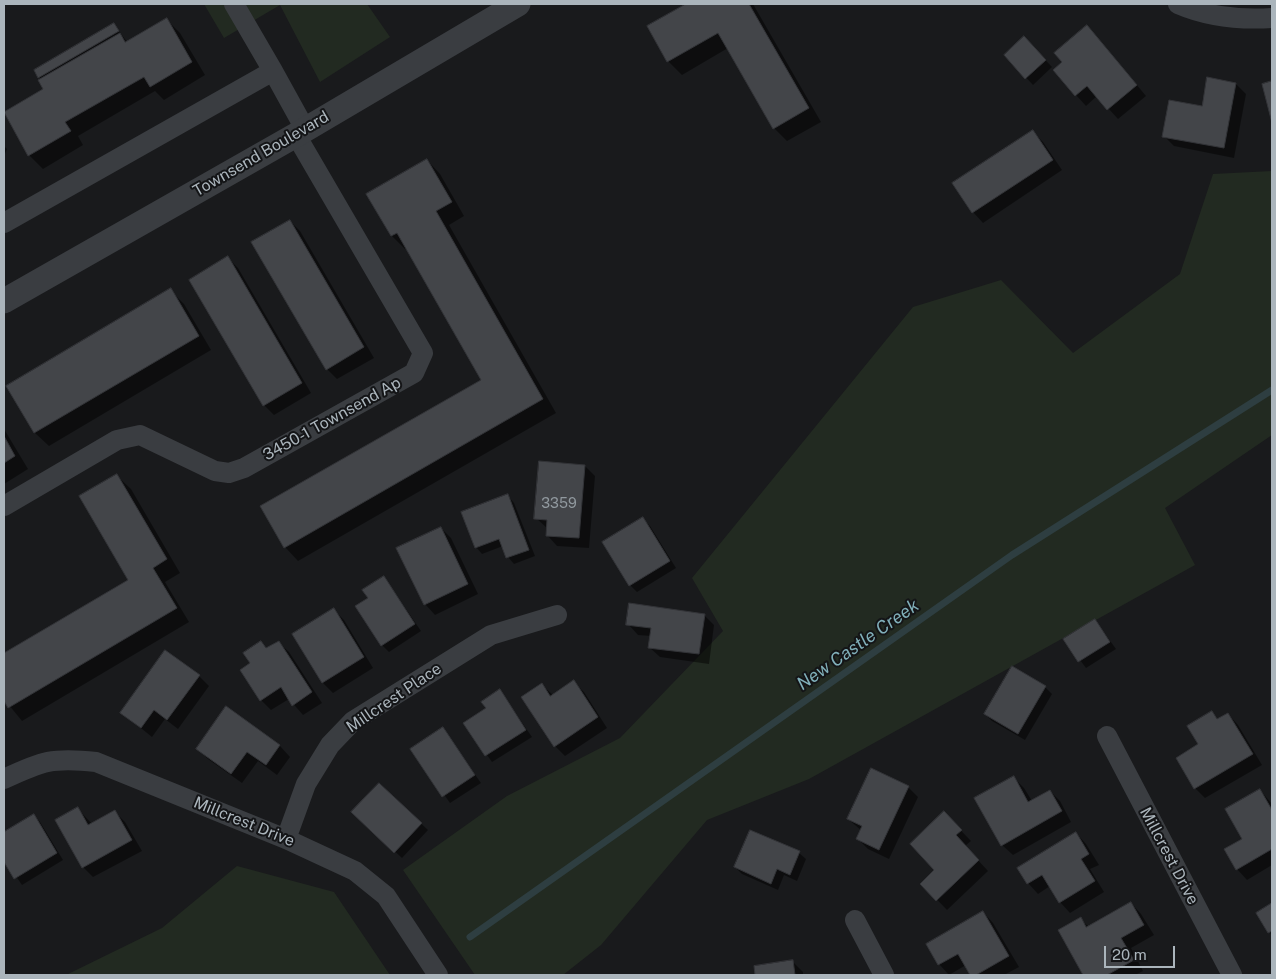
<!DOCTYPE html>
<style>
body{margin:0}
#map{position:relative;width:1276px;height:979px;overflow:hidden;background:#191a1c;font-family:"Public Sans",sans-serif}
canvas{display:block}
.frame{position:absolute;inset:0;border:5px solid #abb5bc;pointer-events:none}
.scale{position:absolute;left:1104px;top:946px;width:71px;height:22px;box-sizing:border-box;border:2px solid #abb5bc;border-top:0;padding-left:6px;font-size:15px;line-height:18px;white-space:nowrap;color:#abb5bc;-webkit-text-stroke:4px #141517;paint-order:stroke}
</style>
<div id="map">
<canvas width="1276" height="979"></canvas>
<div class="frame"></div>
<div class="scale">20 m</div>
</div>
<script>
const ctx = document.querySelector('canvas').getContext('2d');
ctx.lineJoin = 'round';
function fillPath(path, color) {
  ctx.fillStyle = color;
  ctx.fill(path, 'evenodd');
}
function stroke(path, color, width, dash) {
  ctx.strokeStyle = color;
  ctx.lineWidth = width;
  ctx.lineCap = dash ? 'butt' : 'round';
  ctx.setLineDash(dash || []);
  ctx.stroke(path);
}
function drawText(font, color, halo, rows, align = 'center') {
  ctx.font = font + ' "Public Sans",sans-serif';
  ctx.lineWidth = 4;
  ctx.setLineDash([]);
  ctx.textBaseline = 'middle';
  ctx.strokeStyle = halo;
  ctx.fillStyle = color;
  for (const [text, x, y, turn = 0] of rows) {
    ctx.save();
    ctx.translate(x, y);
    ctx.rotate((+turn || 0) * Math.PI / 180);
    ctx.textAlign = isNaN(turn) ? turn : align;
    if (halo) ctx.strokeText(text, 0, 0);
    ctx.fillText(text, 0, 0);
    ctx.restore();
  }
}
fillPath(new Path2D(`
 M204,4H367L390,37L320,82L280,5L224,38Z
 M1272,171V435L1165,508L1195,565L809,779L707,820L601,945L563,975H475L403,870L507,796L620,738L723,631L692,578L913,307L1001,280L1073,353L1180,274L1213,174Z
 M237,866L334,892L390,975H66L162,928Z`), '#222a21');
fillPath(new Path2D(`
 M688,4H753L821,122L787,141L774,128L728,48L682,75L668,61L649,27Z
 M167,20L180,33L205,75L164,100L155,91L78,136L83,145L43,169L29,155L45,89L39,77L114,25L128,43Z
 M1097,37L1146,96L1118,119L1097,96L1086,106L1076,95Z
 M1031,45L1052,67L1033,85L1005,55Z
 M1236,84L1246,94L1234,158L1174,146L1164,136Z
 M1033,132L1043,142L1062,170L983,223L973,212L954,184Z
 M4,146L7,149L4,156Z
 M427,160L440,174L464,216L449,225L556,413L298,561L285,547L483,380L407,248L405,249L392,236Z
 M290,221L300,231L374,358L337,379L327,369Z
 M228,258L238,268L311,393L274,415L264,405Z
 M170,290L184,304L211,350L49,446L35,433L8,386Z
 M4,429L28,469L4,484Z
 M585,466L595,476L589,548L557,546L547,535L548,529L536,518Z
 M117,476L131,489L180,573L165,582L189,622L22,721L4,699V655L130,580Z
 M508,496L514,503L535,556L514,564L508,557L503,546L482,554L476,547Z
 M643,519L650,526L676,568L637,592L630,585Z
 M441,528L451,538L478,594L435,615L425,604Z
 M384,577L421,631L389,652L382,645Z
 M334,610L344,620L373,668L333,693L323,683L293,635Z
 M704,615L714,625L709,664L660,657L649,647L651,636L638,635L628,624Z
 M1095,620L1116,649L1086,668L1065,640Z
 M278,642L289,652L322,703L303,715L289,699L271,710L261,700V643L268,649Z
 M199,676L209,686L178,729L165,719L152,737L121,712Z
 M573,682L584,692L607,728L565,756L555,746L542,685L553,695Z
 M1045,687L1052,694L1025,740L992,721L985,714Z
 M500,691L532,737L492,762L465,724L487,709Z
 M227,708L280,746L290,757L277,775L258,761L242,783L208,759L198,749Z
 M1212,713L1219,720L1228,714L1238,725L1262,765L1205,798L1195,788L1200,745Z
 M443,729L481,783L450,803L412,749Z
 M1014,778L1024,788L1032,801L1050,791L1060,801L1071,822L1013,855L1002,845Z
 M379,784L428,830L402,858L360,819Z
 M908,787L918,797L889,859L868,849L858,839L862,831L848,819Z
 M1260,790L1272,804V865L1247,880L1237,869Z
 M78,809L92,824L115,812L125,822L142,851L93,877L83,867Z
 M944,813L971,841L965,846L988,871L947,910L922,884L936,870Z
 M34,815L40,822L63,860L22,885L4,859V833Z
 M1076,833L1086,844L1099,865L1090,869L1104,892L1070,913L1060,902L1050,886L1038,894L1028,883Z
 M799,853L806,859L797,881L784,875L778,890L742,874L735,867Z
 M1131,903L1141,914L1154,935L1131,948L1143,971L1135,975H1085L1059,931L1080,919L1089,927Z
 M1272,905V936L1258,913Z
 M983,912L993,923L1019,967L1004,975H971L966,965L949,975L939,964Z
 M792,961L803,972V975H757L755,967Z`), '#0007');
stroke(new Path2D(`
 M470,937L1012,555L1272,390`), '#2e3e41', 7);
const building = new Path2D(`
 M686,4H749L809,108L773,129L718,33L667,62L647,26Z
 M167,18L192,62L150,87L144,77L65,122L71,131L28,156L4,112L43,89L38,80L120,33L125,42Z
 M114,23L119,31L38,78L34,70Z
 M1087,25L1137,85L1107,110L1087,86L1075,96L1053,70L1062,62L1054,53Z
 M1024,36L1046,60L1025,79L1004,55Z
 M1207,77L1236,83L1224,148L1162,137L1169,100L1202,106Z
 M1272,81V123L1262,84Z
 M1033,130L1053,160L972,213L952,183Z
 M427,159L452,202L436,211L543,399L284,548L260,506L481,380L397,233L391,236L366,194Z
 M290,220L364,347L326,370L251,242Z
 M228,256L302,383L263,406L189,280Z
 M171,288L199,336L34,433L6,386Z
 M4,436L15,456L4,463Z
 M539,461L585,465L579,538L546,536L547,520L534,519Z
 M117,474L167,559L153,568L177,608L8,708L4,701V653L128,580L79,496Z
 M508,494L529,550L506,558L499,539L475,548L461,512Z
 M643,517L670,561L629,586L602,542Z
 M441,527L468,584L424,605L396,548Z
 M384,576L415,624L381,646L355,606L368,598L362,590Z
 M629,603L705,614L699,654L648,648L651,628L626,625Z
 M334,608L364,657L322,683L292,634Z
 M1095,619L1110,642L1078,662L1063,639Z
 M261,641L266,648L279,641L312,692L292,706L281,687L260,701L240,670L250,663L243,653Z
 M165,650L200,675L167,720L154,710L141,728L120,713Z
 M1012,666L1046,686L1018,734L984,714Z
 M574,680L598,717L554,747L521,697L542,683L550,696Z
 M500,689L526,730L485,756L463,723L486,708L481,702Z
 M226,706L280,745L266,765L247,752L231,774L196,749Z
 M1212,711L1217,719L1228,713L1253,754L1194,789L1176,758L1198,744L1187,726Z
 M443,727L475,775L442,797L410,749Z
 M871,768L909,786L879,850L856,839L862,826L847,819Z
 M1014,776L1028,802L1050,790L1062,811L1001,846L974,798Z
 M379,783L422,823L394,853L351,812Z
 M1260,789L1272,810V849L1236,870L1224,849L1242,839L1225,809Z
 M78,807L88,825L115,810L132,840L82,868L55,820Z
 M944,811L962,830L956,835L979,860L936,901L920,884L934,870L910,844Z
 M34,814L57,853L14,879L4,862V832Z
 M750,830L800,851L790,875L777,869L771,884L734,867Z
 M1076,832L1089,854L1081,859L1095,881L1059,903L1042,875L1027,884L1017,868Z
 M1131,902L1144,925L1121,938L1134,960L1107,975H1083L1058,930L1081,917L1086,927Z
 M1272,903V931L1268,933L1256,913Z
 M983,911L1009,956L976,975H970L958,954L938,965L926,944Z
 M793,960L795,975H755L754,966Z`);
fillPath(building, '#434549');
stroke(building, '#333438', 1);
stroke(new Path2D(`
 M234,4L273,71
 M1178,4C1208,17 1240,20 1272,18
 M4,223L273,71L305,129
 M4,506L117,440L140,435L215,471L229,473L244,468L414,373L423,353L296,135
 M1107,736L1232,975
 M4,779C42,761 53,757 96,762L286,839L355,871L386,896L438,975
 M286,839L306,784L330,745L353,721L491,635L557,615
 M855,920L884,975`), '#3a3d41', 20);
stroke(new Path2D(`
 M4,301L296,135L518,4`), '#3a3d41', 25);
drawText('14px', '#91999f', null, [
 ["3359",559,504]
]);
drawText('16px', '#abb5bc', '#141517', [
 ["Townsend Boulevard",261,154,-30],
 ["3450-1 Townsend Ap",332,419,-29],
 ["Millcrest Place",394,698,-34],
 ["Millcrest Drive",244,822,22],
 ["Millcrest Drive",1169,856,62]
]);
drawText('italic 18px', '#80afb9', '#141517', [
 ["New Castle Creek",858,645,-35]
]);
</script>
